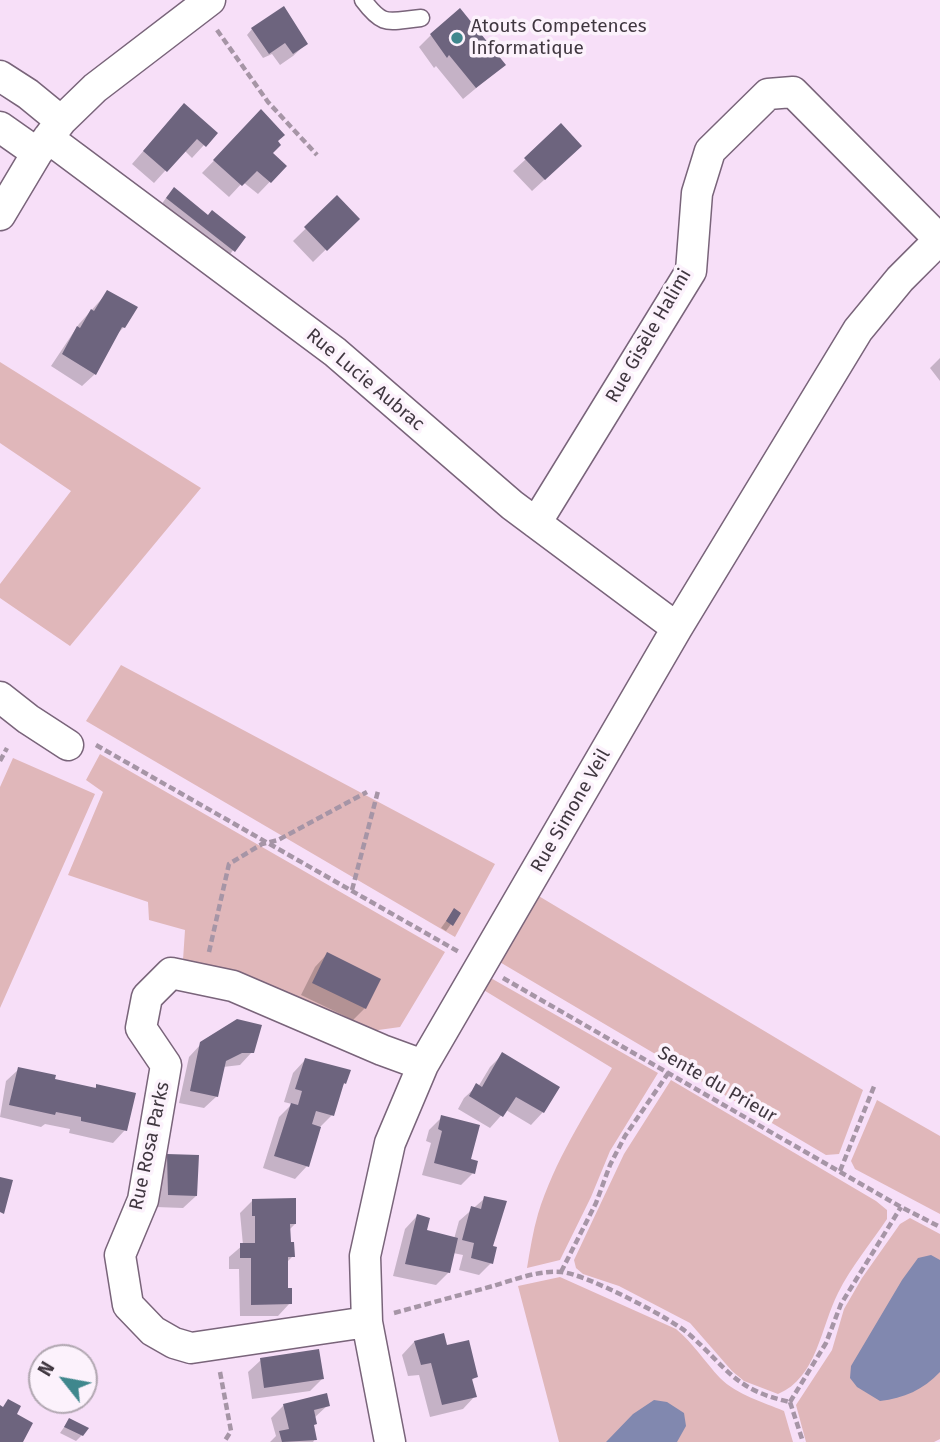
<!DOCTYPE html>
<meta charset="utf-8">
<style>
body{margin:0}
#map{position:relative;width:940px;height:1442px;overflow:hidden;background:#f7dff8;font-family:"Fira Sans",sans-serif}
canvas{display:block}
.north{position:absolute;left:28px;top:1344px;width:70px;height:70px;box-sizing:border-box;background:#fcf2fc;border:2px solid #b1a7b1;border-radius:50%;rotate:301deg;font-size:19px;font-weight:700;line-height:28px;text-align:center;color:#403740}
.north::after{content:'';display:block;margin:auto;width:24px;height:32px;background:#3f878d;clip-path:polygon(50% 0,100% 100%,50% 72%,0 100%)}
</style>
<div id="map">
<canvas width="940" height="1442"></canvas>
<div class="north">N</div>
</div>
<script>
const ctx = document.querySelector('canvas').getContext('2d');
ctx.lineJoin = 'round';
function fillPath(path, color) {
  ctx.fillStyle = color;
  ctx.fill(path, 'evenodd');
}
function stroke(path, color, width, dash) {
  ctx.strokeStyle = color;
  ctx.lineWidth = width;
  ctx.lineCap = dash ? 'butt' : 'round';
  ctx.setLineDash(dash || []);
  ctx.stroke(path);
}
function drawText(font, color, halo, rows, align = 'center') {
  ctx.font = font + ' "Fira Sans",sans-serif';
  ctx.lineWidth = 7;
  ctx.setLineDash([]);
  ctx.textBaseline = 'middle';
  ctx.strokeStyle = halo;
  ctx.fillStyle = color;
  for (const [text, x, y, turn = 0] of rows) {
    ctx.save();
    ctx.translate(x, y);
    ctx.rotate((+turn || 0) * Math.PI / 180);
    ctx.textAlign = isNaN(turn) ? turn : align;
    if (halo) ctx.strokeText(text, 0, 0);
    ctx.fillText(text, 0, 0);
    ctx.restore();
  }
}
fillPath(new Path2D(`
 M0,362L201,488L70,646L0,598V584L71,491L0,443Z
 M121,665L495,864L455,937L86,721Z
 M100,754L445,952L400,1027L364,1032L188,966L183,960L185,930L149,920L148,902L68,875L103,792L86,780Z
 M13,758L95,794L0,1008V787Z
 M537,895L863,1090L839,1154L826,1155L498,961Z
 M489,977L658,1073L610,1151L591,1197L560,1260L527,1268C530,1250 533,1231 538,1214C554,1162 585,1114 612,1068L482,989Z
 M671,1080L876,1201L887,1210V1219C871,1243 851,1267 838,1293C821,1326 817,1378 778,1394L744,1381L732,1371L690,1323L619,1286L583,1274L576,1268L574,1260L624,1154Z
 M877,1100L940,1136V1214L855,1169L851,1161Z
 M910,1218L940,1234V1439L934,1442H806L796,1405L832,1350L844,1309L862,1278L900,1224Z
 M560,1277L676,1329C693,1343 705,1362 720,1378C737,1395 763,1402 784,1411L793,1442H559L518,1286Z`), '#e0b7ba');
fillPath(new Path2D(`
 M931,1255L940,1260V1372C923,1390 904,1398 880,1401L857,1387L850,1378L851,1366L902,1280L918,1258Z
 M654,1400L667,1402L684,1413L686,1426L677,1442H606L633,1414Z`), '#8188af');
fillPath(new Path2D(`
 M252,29L306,44L293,56L280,65L272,54L263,58L247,35Z
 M431,35L504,65L463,99L436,66L434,68L419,47Z
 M261,112L276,142L271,154L285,166L258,194L243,182L229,197L202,173Z
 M172,118L215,133L192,158L184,150L154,183L132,164Z
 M568,158L532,191L513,171L526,159Z
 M168,195L208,217L243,237L228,257L161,205Z
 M337,198L357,219L313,262L293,241Z
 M108,292L124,327L117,334L95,374L82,386L51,366L79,324Z
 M940,358V381L930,368Z
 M454,910L459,913L446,931L441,928Z
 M327,954L365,1008L353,1020L301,995L315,967Z
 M201,1044L252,1052L240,1065L223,1067L217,1096L204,1108L179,1103L189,1057Z
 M503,1054L543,1112L531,1125L506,1110L490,1128L458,1109L464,1098L477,1086L478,1087L490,1067Z
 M305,1060L345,1083L341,1087L332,1115L319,1128L307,1166L295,1179L263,1168L279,1117L292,1104L284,1102L293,1073Z
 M19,1069L53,1081L94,1089L97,1086L125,1130L113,1143L69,1133L70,1129L45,1124L41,1127L0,1117L6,1081Z
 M442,1117L473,1173L461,1185L422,1175L431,1143L426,1141L429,1130Z
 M168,1156L196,1196L183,1208L156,1207V1168Z
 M485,1198L491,1263L479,1275L459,1270L463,1255L453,1253L449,1272L436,1285L393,1276L405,1229L417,1216L425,1232L454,1239L459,1221Z
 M252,1201L295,1224L289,1230L293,1256L286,1263L287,1290L290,1303L278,1316H240L239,1269H229V1257L243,1245L240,1213Z
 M414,1342L446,1347L476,1376L471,1381L475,1396L463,1409L430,1417L419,1375L408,1376L402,1355Z
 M261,1360L322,1379L310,1391L252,1399L248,1372Z
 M284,1405H328L314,1418L312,1426L315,1439L313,1442H270L276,1436L271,1418Z
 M69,1420L82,1435L76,1441L60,1433Z`), '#0003');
fillPath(new Path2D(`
 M284,6L308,44L293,54L285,43L269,54L251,28Z
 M460,8L506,65L476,88L449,55L447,58L430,34Z
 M184,103L218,133L206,147L197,139L167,172L143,151Z
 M261,109L285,135L278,141L281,145L273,153L287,166L271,183L257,171L242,186L213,160Z
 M561,123L582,146L545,180L524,158Z
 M174,187L208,215L212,210L246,237L235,252L166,198Z
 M337,195L360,219L327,251L304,227Z
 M107,290L138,307L125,328L122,327L96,375L62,354L77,326L80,328L91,309L94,311Z
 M454,908L461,913L453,926L446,921Z
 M327,952L381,979L366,1009L312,983Z
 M237,1019L262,1025L254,1053H242L226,1061L218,1097L190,1091L200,1042Z
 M502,1052L560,1087L544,1113L516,1097L503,1117L469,1096L476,1083L482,1087Z
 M305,1058L351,1070L346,1084L344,1083L334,1116L316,1111L312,1124L321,1127L309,1167L274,1156L291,1103L298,1105L302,1091L295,1089Z
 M18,1067L56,1075L55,1079L96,1088V1084L136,1093L127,1131L81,1121V1117L56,1112L55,1115L9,1105Z
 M441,1115L480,1125L471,1159L478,1161L475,1174L434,1163L442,1131L438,1129Z
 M167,1154L199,1155L197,1196L168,1195Z
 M0,1177L13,1180L4,1214L0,1212Z
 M484,1196L507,1201L493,1246L497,1247L493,1264L471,1258L474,1243L462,1240L471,1206L481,1209Z
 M296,1198V1224H290L291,1242H294L295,1257H288V1288H292V1304L251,1305V1258H240V1243H255V1216H252V1199Z
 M417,1214L430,1218L427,1230L458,1238L450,1273L405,1264Z
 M444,1333L447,1345L469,1340L478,1377L472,1379L477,1397L442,1405L431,1363L421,1365L414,1341Z
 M319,1349L324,1379L264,1388L260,1358Z
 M327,1393L330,1406L314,1410L317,1424L314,1425L317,1440L282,1442L279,1431L289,1429L283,1404Z
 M8,1399L21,1406L17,1414L33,1423L23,1442H0V1405L3,1407Z
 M69,1418L89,1428L83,1436L64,1427Z`), '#6d647e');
const lane = new Path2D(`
 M363,0C384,28 388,21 421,18`);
const street = new Path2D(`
 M0,76L28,94L61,121
 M0,127L37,153
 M48,138L335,352L512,505L677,628
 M0,215L37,153L61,121L95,88L210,0
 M536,523L691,271L697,193L710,151L768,94L793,92L939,239
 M0,697L28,719L68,745
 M367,1322L191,1348L174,1343L153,1331L128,1305L120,1255L143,1200L166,1065L141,1028L147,997L171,973L233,986L382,1050L423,1065
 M390,1442L367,1322L365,1256L390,1143L423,1065L677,628L858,330L900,279L940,239`);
stroke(lane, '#79647a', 19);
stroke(street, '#79647a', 33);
stroke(new Path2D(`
 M217,30L268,102L317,155
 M96,745L459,952
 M0,761L7,748
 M352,890L378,791
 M209,952L229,864L262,844L278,840L367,792
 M503,978L901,1207L940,1227
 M840,1171L875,1084
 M561,1272L596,1203L610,1165L625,1136L669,1072
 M394,1313C427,1304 460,1295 493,1286C513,1280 539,1270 561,1272C584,1273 673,1319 690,1335C729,1370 735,1390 790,1402
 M220,1372L231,1431L224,1442
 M790,1402L826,1343L841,1304L901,1207
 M790,1402L803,1442`), '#a695a6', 4.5, [7, 3.5]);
stroke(lane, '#fff', 16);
stroke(street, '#fff', 30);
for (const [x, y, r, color] of [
 [457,38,7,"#3f878d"]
]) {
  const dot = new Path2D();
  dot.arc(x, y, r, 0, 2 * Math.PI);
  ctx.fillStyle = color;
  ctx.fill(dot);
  stroke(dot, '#fcf2fc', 2.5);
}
drawText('19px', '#403740', '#fcf2fc', [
 ["Atouts Competences",471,27],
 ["Informatique",471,49]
], 'left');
drawText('19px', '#403740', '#fcf2fc', [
 ["Rue Gisèle Halimi",649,336,-60],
 ["Rue Lucie Aubrac",365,380,40],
 ["Rue Simone Veil",571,811,-60],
 ["Sente du Prieur",717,1085,30],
 ["Rue Rosa Parks",150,1146,-78]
]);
</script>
